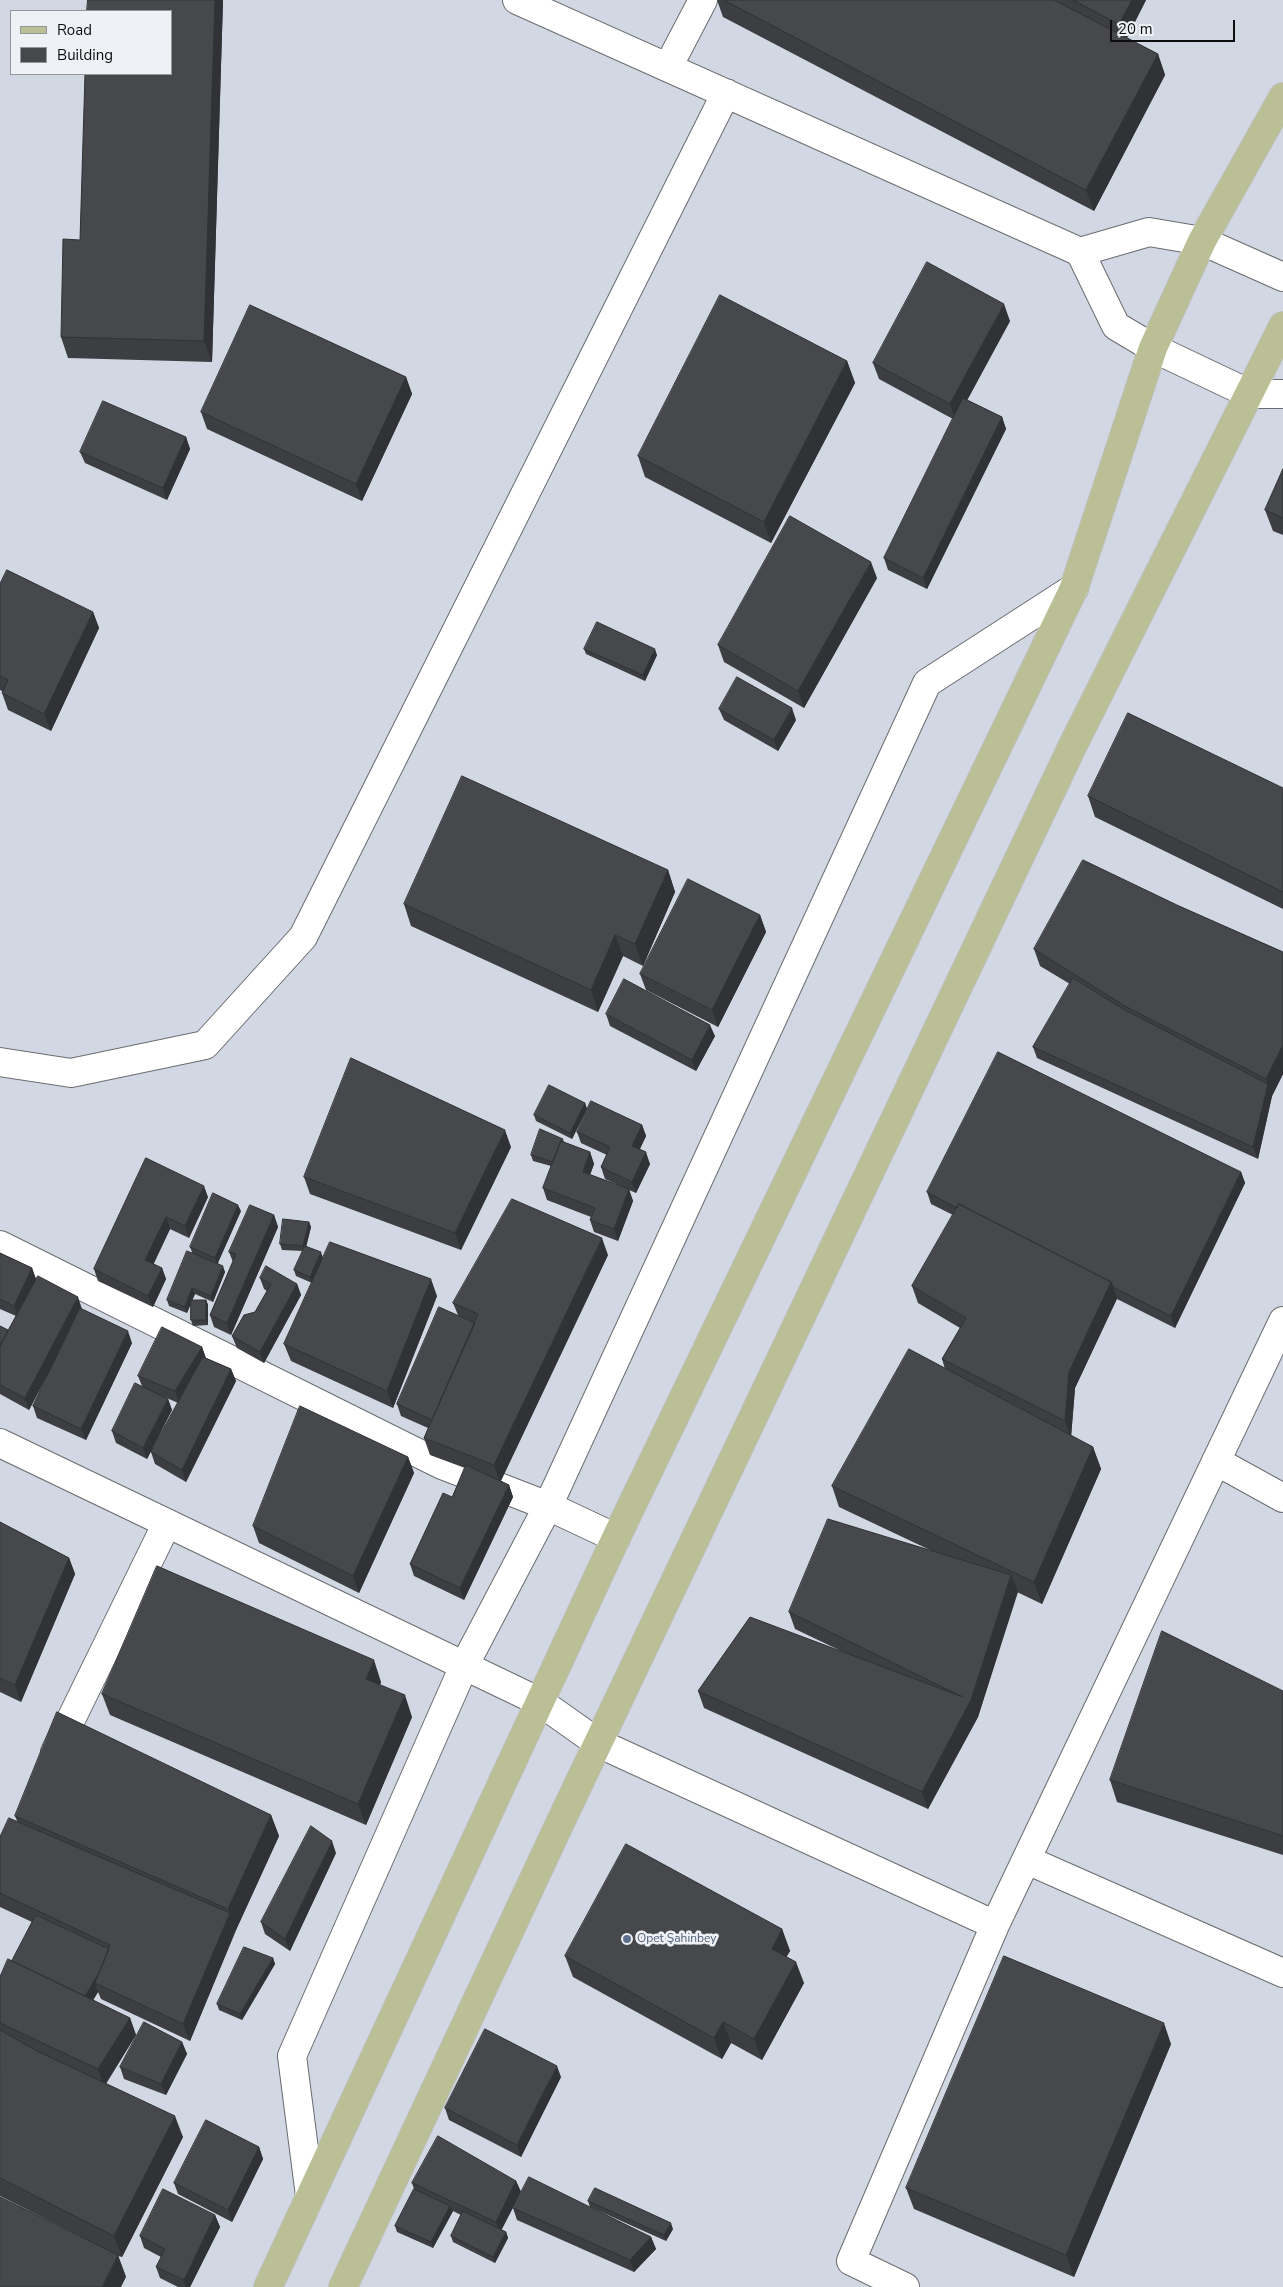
<!DOCTYPE html>
<meta charset="utf-8">
<style>
body{margin:0}
#map{position:relative;width:1283px;height:2287px;overflow:hidden;background:#e1e3e8;font-family:"Nunito Sans",sans-serif}
canvas{display:block}
.legend{position:absolute;left:10px;top:10px;width:162px;height:65px;box-sizing:border-box;background:#eef1f5;border:1px solid #949699;margin:0;padding:6px 9px;list-style:none;font-size:15px;color:#0e0e10}
.legend li{display:flex;align-items:center;gap:10px;height:25px}
.legend b{width:25px;border:1px solid #949699}
.scale{position:absolute;left:1110px;top:20px;width:125px;height:22px;box-sizing:border-box;border:2px solid #0e0e10;border-top:0;padding-left:6px;font-size:15px;line-height:18px;white-space:nowrap;color:#0e0e10;-webkit-text-stroke:4px #eef1f5;paint-order:stroke}
</style>
<div id="map">
<canvas width="1283" height="2287"></canvas>
<ul class="legend">
<li><b style="height:6px;background:#bbbf95"></b>Road</li>
<li><b style="height:14px;background:#46484c"></b>Building</li>
</ul>
<div class="scale">20 m</div>
</div>
<script>
const ctx = document.querySelector('canvas').getContext('2d');
ctx.lineJoin = 'round';
function fillPath(path, color) {
  ctx.fillStyle = color;
  ctx.fill(path, 'evenodd');
}
function stroke(path, color, width, dash) {
  ctx.strokeStyle = color;
  ctx.lineWidth = width;
  ctx.lineCap = dash ? 'butt' : 'round';
  ctx.setLineDash(dash || []);
  ctx.stroke(path);
}
function drawText(font, color, halo, rows, align = 'center') {
  ctx.font = font + ' "Nunito Sans",sans-serif';
  ctx.lineWidth = 5;
  ctx.setLineDash([]);
  ctx.textBaseline = 'middle';
  ctx.strokeStyle = halo;
  ctx.fillStyle = color;
  for (const [text, x, y, turn = 0] of rows) {
    ctx.save();
    ctx.translate(x, y);
    ctx.rotate((+turn || 0) * Math.PI / 180);
    ctx.textAlign = isNaN(turn) ? turn : align;
    if (halo) ctx.strokeText(text, 0, 0);
    ctx.fillText(text, 0, 0);
    ctx.restore();
  }
}
fillPath(new Path2D(`
 M0,0H1283V2287H0ZM11,11H171V74H11Z`), '#d2d8e3');
const minor = new Path2D(`
 M517,0L1080,252L1116,326L1153,348L1250,394H1283
 M668,67L703,0
 M1080,252L1149,232L1202,241L1283,277
 M0,1062L71,1073L205,1045L303,937L726,93
 M0,1245L442,1465L548,1506L616,1538
 M0,1443L540,1702L598,1743L995,1925
 M1216,1461L1283,1498
 M55,1752L167,1523
 M1027,1860L1283,1973
 M310,2196L292,2056L464,1666L548,1506L927,683L1074,588
 M905,2287L851,2261L995,1925L1283,1321`);
const major = new Path2D(`
 M268,2287L616,1538L1074,588L1153,348L1202,241L1283,97
 M343,2287L560,1823L1073,745L1283,326`);
stroke(minor, '#6a6c70', 30);
stroke(major, '#c0c0c1', 30);
stroke(minor, '#fff', 28);
stroke(major, '#bbbf95', 28);
fillPath(new Path2D(`
 M88,0H223L212,362L68,358L61,337L80,240Z
 M717,0H1146L1127,38L1158,54L1165,75L1094,211L723,17Z
 M1010,321L967,400L1002,417L1006,429L927,589L888,570L884,558L953,419L879,379L873,363Z
 M847,361L855,383L771,543L645,477L638,456Z
 M406,377L412,394L362,501L207,429L201,412Z
 M186,437L190,449L167,500L85,463L80,452Z
 M1283,469V535L1273,531L1265,510Z
 M877,578L804,708L724,662L718,645Z
 M0,584L93,612L99,628L51,731L8,710L2,693V691L0,690Z
 M584,649L657,655L645,681L586,654Z
 M719,709L796,720L778,751L724,720Z
 M1283,788V909L1095,817L1088,796Z
 M668,870L675,892L643,966L623,956L598,1012L411,926L404,904Z
 M1179,906L1283,952V1074L1272,1096L1258,1159L1037,1058L1033,1047L1070,984L1040,966L1034,949Z
 M760,915L766,932L718,1027L646,990L640,974Z
 M606,1014L715,1036L696,1071L610,1026Z
 M585,1103L587,1109L572,1139L536,1121L534,1115Z
 M642,1125L646,1136L640,1149L650,1164L636,1193L629,1190L633,1201L618,1241L594,1232L590,1220L591,1217L547,1200L543,1188L551,1166L533,1161L531,1155L563,1139L564,1142L590,1152L594,1164L590,1175L623,1187L605,1179L601,1167L607,1155L581,1143L577,1132Z
 M511,1147L461,1250L310,1194L304,1177Z
 M146,1158L208,1197L189,1238L170,1229L153,1264L162,1268L166,1279L153,1307L98,1281L94,1269Z
 M1241,1172L1245,1183L1175,1328L1117,1299L1075,1388L1071,1436L1093,1447L1101,1469L1042,1604L1017,1592L978,1717L928,1809L704,1708L698,1691L839,1650L795,1629L789,1612L930,1550L839,1507L832,1486L945,1369L942,1359L960,1328L918,1303L912,1286L953,1215L931,1204L927,1192Z
 M241,1211L218,1263L225,1272L213,1302L195,1294L192,1300H206L208,1305V1325L193,1326L191,1320V1303L187,1313L169,1306L167,1300L192,1252L190,1247Z
 M274,1215L278,1227L231,1335L214,1327L210,1315L233,1262L229,1252Z
 M309,1222L311,1227L306,1246L323,1258L437,1296L393,1408L291,1361L284,1344L312,1283L296,1276L294,1270L303,1251L282,1250L280,1244Z
 M0,1253L32,1268L36,1279L82,1309L132,1343L86,1440L37,1418L33,1406L52,1366L29,1410L0,1394V1326L8,1330L16,1316L0,1309Z
 M608,1255L501,1481L509,1485L513,1497L464,1600L414,1576L410,1564L452,1497L465,1468L430,1455L424,1438L428,1428L401,1416L397,1404L458,1315L453,1303Z
 M260,1278L297,1284L301,1295L264,1363L237,1348L232,1336L255,1312L267,1291L264,1289Z
 M202,1347L206,1358L231,1369L236,1381L186,1482L155,1464L151,1452L178,1403L160,1395L168,1399L172,1410L147,1459L116,1443L112,1431L142,1386L138,1376Z
 M408,1457L414,1473L359,1593L259,1543L253,1526Z
 M0,1522L69,1558L75,1574L21,1702L0,1692Z
 M381,1682L380,1685L412,1717L366,1825L110,1715L102,1694Z
 M1283,1691V1855L1117,1802L1110,1780Z
 M271,1815L279,1836L236,1930L190,2041L101,1999L98,1992L93,2000L130,2018L136,2035L106,2084L183,2137L122,2257L118,2256L126,2277L107,2250L0,2196V1977L12,1961L32,1922L0,1907V1837L17,1821L15,1816Z
 M336,1853L290,1951L265,1934L261,1922Z
 M782,1929L790,1951L786,1957L804,1983L762,2060L731,2043L722,2059L573,1977L565,1956Z
 M273,1958L275,1964L242,2020L219,2010L217,2004Z
 M182,2042L187,2054L166,2095L124,2079L120,2067Z
 M1171,2044L1074,2277L914,2209L906,2188Z
 M561,2077L521,2157L449,2120L445,2108Z
 M259,2147L263,2159L232,2222L178,2194L174,2183Z
 M516,2181L521,2192L501,2230L506,2232L508,2238L495,2263L453,2242L451,2236L461,2215L453,2211L433,2248L397,2232L395,2226L414,2189L412,2183Z
 M588,2201L673,2229L666,2241L590,2207Z
 M513,2208L651,2237L656,2249L634,2272L517,2220Z
 M215,2215L220,2227L190,2287H178L160,2278L156,2267L161,2257L144,2248L140,2236Z`), '#3c3e41');
fillPath(new Path2D(`
 M215,0H223L212,362L204,341Z
 M1132,0H1146L1125,41L1119,24Z
 M1158,54L1165,75L1094,211L1086,190Z
 M1004,304L1010,321L956,421L950,404Z
 M847,361L855,383L771,543L764,522Z
 M406,377L412,394L362,501L356,484Z
 M1002,417L1006,429L927,589L923,578Z
 M186,437L190,449L167,500L163,488Z
 M871,562L877,578L804,708L798,691Z
 M93,612L99,628L51,731L44,714Z
 M655,649L657,655L645,681L643,675Z
 M792,708L796,720L778,751L774,740Z
 M668,870L675,892L643,966L635,944Z
 M760,915L766,932L718,1027L712,1010Z
 M615,935L623,956L598,1012L591,990Z
 M710,1025L715,1036L696,1071L692,1060Z
 M1283,1045V1074L1272,1096L1258,1159L1253,1147L1268,1084L1266,1079Z
 M585,1103L587,1109L572,1139L570,1133Z
 M642,1125L646,1136L636,1157L632,1146Z
 M505,1130L511,1147L461,1250L455,1233Z
 M590,1152L594,1164L587,1183L583,1172Z
 M646,1152L650,1164L636,1193L632,1182Z
 M1241,1172L1245,1183L1175,1328L1171,1316Z
 M204,1186L208,1197L189,1238L185,1226Z
 M629,1189L633,1201L618,1241L614,1229Z
 M238,1205L241,1211L217,1264L215,1258Z
 M274,1215L278,1227L231,1335L227,1323Z
 M166,1217L170,1229L150,1272L145,1260Z
 M309,1222L311,1227L305,1252L303,1246Z
 M602,1238L608,1255L500,1482L494,1465Z
 M321,1252L323,1258L312,1283L310,1277Z
 M223,1266L225,1272L213,1302L211,1296Z
 M32,1268L36,1279L19,1318L14,1306Z
 M162,1268L166,1279L153,1307L148,1296Z
 M431,1279L437,1296L393,1408L387,1391Z
 M1111,1282L1117,1298L1075,1388L1071,1438L1065,1421L1069,1372Z
 M297,1284L301,1295L264,1363L260,1352Z
 M192,1288L195,1294L187,1313L185,1307Z
 M78,1297L82,1309L29,1410L25,1398Z
 M206,1300L208,1305V1325L206,1320Z
 M128,1331L132,1343L86,1440L81,1429Z
 M202,1347L206,1359L179,1403L175,1391Z
 M231,1369L236,1381L186,1482L182,1470Z
 M168,1399L172,1410L147,1459L143,1448Z
 M1093,1447L1101,1469L1042,1604L1034,1582Z
 M408,1457L414,1473L359,1593L353,1576Z
 M509,1485L513,1497L464,1600L460,1588Z
 M69,1558L75,1574L21,1702L15,1685Z
 M1011,1575L1018,1592L978,1717L928,1809L922,1792Z
 M374,1660L381,1682L374,1700L366,1679Z
 M405,1695L412,1717L366,1825L358,1804Z
 M271,1815L279,1836L236,1930L190,2041L183,2024L230,1913L228,1909Z
 M332,1841L336,1853L290,1951L285,1939Z
 M782,1929L790,1951L779,1970L772,1949Z
 M112,1950L95,1983L98,1992L88,2009L84,1997Z
 M273,1958L275,1964L242,2020L240,2014Z
 M796,1962L804,1983L762,2060L754,2039Z
 M130,2018L136,2035L104,2086L98,2069Z
 M723,2022L731,2043L722,2059L714,2038Z
 M1164,2023L1171,2044L1074,2277L1066,2255Z
 M182,2042L187,2054L166,2095L161,2084Z
 M557,2066L561,2077L521,2157L517,2145Z
 M175,2116L183,2137L122,2257L114,2236Z
 M259,2147L263,2159L232,2222L228,2210Z
 M516,2181L521,2192L500,2233L496,2222Z
 M450,2206L453,2211L433,2248L431,2242Z
 M215,2215L220,2227L190,2287H186L184,2280Z
 M671,2223L673,2229L666,2241L664,2235Z
 M506,2232L508,2238L495,2263L493,2257Z
 M651,2237L656,2249L634,2272L630,2260Z
 M118,2255L126,2277L121,2287H102Z`), '#313235');
const building = new Path2D(`
 M88,0H215L204,341L61,337L63,239L80,240L85,74H171V11H87Z
 M724,0H1054L1158,54L1086,190Z
 M1073,0H1132L1119,24Z
 M927,262L1004,304L950,404L873,363Z
 M720,295L847,361L764,522L638,456Z
 M250,305L406,377L356,484L201,412Z
 M963,398L1002,417L923,578L884,558Z
 M103,401L186,437L163,488L80,452Z
 M1283,469V518L1265,510Z
 M790,516L871,562L798,691L718,645Z
 M7,570L93,612L44,714L2,693L8,680L0,676V584Z
 M597,622L655,649L643,675L584,649Z
 M737,677L792,708L774,740L719,709Z
 M1128,713L1283,788V892L1088,796Z
 M462,776L668,870L635,944L615,935L591,990L404,904Z
 M1083,860L1179,906L1283,952V1045L1266,1079L1123,1005L1034,949Z
 M688,879L760,915L712,1010L640,974Z
 M1073,978L1125,1010L1268,1084L1253,1147L1033,1047Z
 M624,979L710,1025L692,1060L606,1014Z
 M998,1052L1241,1172L1171,1316L1113,1287L1111,1282L959,1204L957,1208L927,1192Z
 M351,1058L505,1130L455,1233L304,1177Z
 M549,1085L585,1103L570,1133L534,1115Z
 M591,1101L642,1125L632,1146L646,1152L632,1182L601,1167L610,1147L577,1132Z
 M540,1129L563,1139L561,1141L553,1162L531,1155Z
 M561,1141L590,1152L583,1172L629,1189L614,1229L590,1220L595,1208L543,1188Z
 M146,1158L204,1186L185,1226L166,1217L145,1260L162,1268L148,1296L94,1269Z
 M213,1193L238,1205L215,1258L190,1247Z
 M512,1199L602,1238L494,1465L424,1438L478,1314L453,1303Z
 M959,1204L1111,1282L1069,1372L1065,1421L942,1359L966,1318L912,1286Z
 M250,1205L274,1215L227,1323L210,1315L236,1254L229,1252Z
 M283,1219L309,1222L303,1246L280,1244Z
 M330,1242L431,1279L387,1391L284,1344Z
 M305,1246L321,1252L310,1277L294,1270Z
 M187,1251L223,1266L211,1296L192,1288L185,1307L167,1300Z
 M0,1253L32,1268L14,1306L0,1299Z
 M266,1266L297,1284L260,1352L232,1336L244,1315L255,1312L271,1284L260,1278Z
 M38,1276L78,1297L25,1398L0,1385V1346Z
 M191,1300H206V1320H191Z
 M439,1307L475,1323L432,1420L397,1404Z
 M80,1308L128,1331L81,1429L33,1406Z
 M0,1326L8,1330L0,1346Z
 M162,1327L202,1347L175,1391L138,1376Z
 M909,1349L1093,1447L1034,1582L832,1486Z
 M203,1357L231,1369L182,1470L151,1452Z
 M135,1383L168,1399L143,1448L112,1431Z
 M300,1406L408,1457L353,1576L253,1526Z
 M466,1465L509,1485L460,1588L410,1564L443,1493L452,1497Z
 M828,1519L1011,1575L971,1700L922,1792L698,1691L750,1617L963,1697L789,1612Z
 M0,1522L69,1558L15,1685L0,1678Z
 M157,1566L374,1660L366,1679L405,1695L358,1804L102,1694Z
 M1162,1631L1283,1691V1836L1110,1780Z
 M57,1712L271,1815L228,1909L15,1816Z
 M9,1818L230,1913L183,2024L95,1983L110,1945L0,1893V1837Z
 M311,1826L332,1841L285,1939L261,1922Z
 M626,1844L782,1929L772,1949L796,1962L754,2039L723,2022L714,2038L565,1956Z
 M36,1915L109,1949L99,1973L85,1996L12,1961Z
 M244,1947L273,1958L240,2014L217,2004Z
 M1004,1956L1164,2023L1066,2255L906,2188Z
 M8,1959L130,2018L98,2069L0,2023V1977Z
 M144,2022L182,2042L161,2084L120,2067Z
 M485,2029L557,2066L517,2145L445,2108Z
 M0,2030L39,2052L175,2116L114,2236L0,2178Z
 M206,2120L259,2147L228,2210L174,2183Z
 M438,2136L516,2181L496,2222L412,2183Z
 M529,2177L651,2237L630,2260L513,2208Z
 M595,2188L671,2223L664,2235L588,2201Z
 M163,2189L215,2215L184,2280L156,2267L165,2249L140,2236Z
 M414,2189L450,2206L431,2242L395,2226Z
 M0,2197L118,2255L102,2287H0Z
 M463,2211L506,2232L493,2257L451,2236Z`);
fillPath(building, '#46484c');
stroke(building, '#313235', 1);
for (const [x, y, r, color] of [
 [627,1939,5,"#5c6f8a"]
]) {
  const dot = new Path2D();
  dot.arc(x, y, r, 0, 2 * Math.PI);
  ctx.fillStyle = color;
  ctx.fill(dot);
  stroke(dot, '#eef1f5', 2);
}
drawText('12px', '#4e5e75', '#eef1f5', [
 ["Opet Şahinbey",637,1939]
], 'left');
</script>
